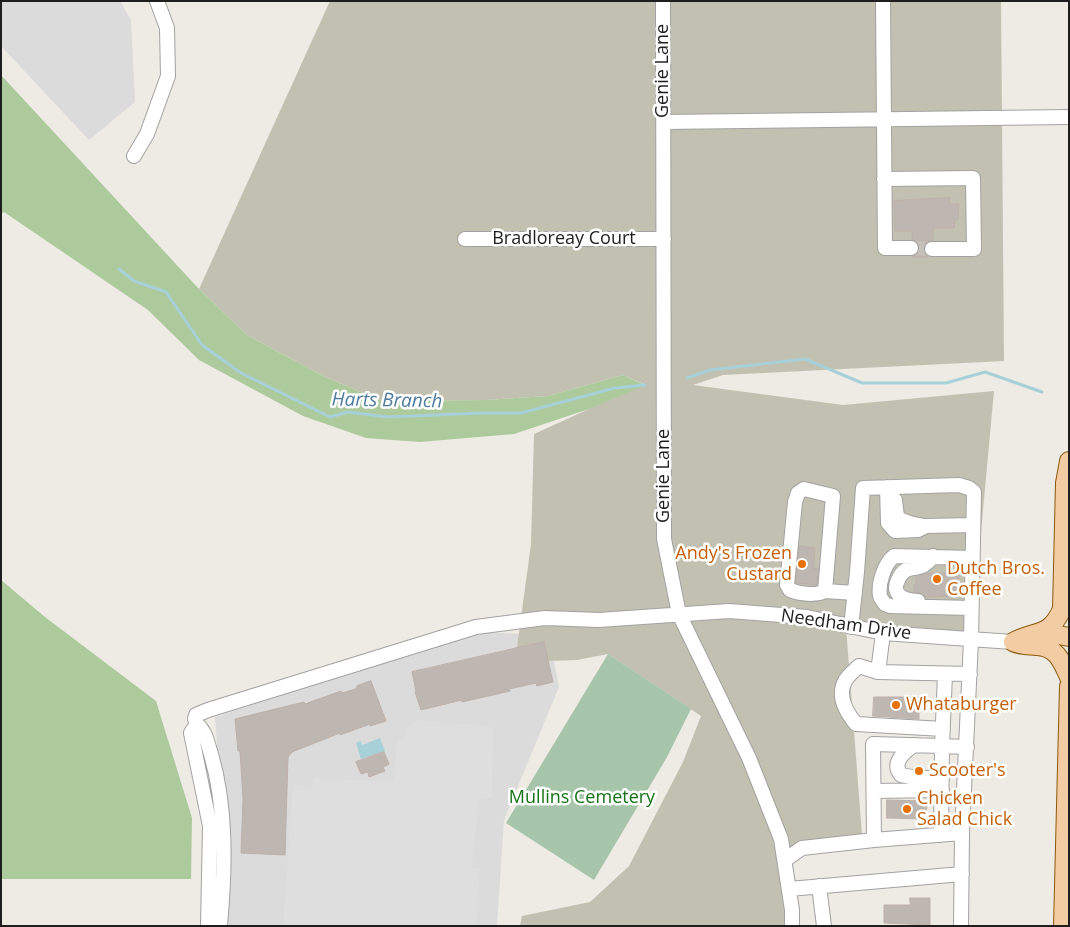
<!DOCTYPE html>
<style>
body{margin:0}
#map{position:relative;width:1070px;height:927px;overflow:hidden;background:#eeeae4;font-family:"Open Sans",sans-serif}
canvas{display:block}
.frame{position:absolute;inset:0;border:2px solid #1e1e1e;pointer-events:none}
</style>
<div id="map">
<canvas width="1070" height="927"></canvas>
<div class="frame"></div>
</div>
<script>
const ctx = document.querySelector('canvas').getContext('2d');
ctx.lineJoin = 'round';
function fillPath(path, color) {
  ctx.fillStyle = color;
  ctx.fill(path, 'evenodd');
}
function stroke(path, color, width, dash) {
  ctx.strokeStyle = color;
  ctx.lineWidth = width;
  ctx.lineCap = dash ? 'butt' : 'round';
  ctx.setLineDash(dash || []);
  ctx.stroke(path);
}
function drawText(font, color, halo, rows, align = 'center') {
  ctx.font = font + ' "Open Sans",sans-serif';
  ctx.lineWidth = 5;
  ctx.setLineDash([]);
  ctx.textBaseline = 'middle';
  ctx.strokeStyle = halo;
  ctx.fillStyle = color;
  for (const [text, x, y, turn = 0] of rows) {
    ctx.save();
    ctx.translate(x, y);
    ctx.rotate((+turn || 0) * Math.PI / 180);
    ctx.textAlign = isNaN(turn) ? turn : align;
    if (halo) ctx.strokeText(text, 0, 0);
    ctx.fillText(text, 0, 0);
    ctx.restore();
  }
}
fillPath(new Path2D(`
 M1,1H120L131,20L135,102L89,140L1,46Z
 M474,632L549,635L559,687L504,820L497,926H226L228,892L215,717Z`), '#dcdbdb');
fillPath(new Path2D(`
 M330,1H1001L1004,361L723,375L693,385L843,405L994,391L971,640L846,627L862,835L785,860L792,926H520L522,916L590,902L629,866L683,762L701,716L608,654L577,660L515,662L531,544L534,434L644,384L623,375L548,396L485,400L382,401L323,376L247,335L199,289Z`), '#c2c1b1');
fillPath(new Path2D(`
 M1,75L199,289L247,335L323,376L382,401L485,400L548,396L623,375L645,385L592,408L514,434L420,442L366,438L303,416L199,360L148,310L4,212L1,214Z
 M1,580L45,617L156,701L192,818L191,879H1Z`), '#adca9d');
fillPath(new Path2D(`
 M608,654L691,709L667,757L594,880L506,823Z`), '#a7c5aa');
fillPath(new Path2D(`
 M418,720L487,726L493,728L492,798H479L472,868H480L476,926H283L293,785L313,787L314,778L394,782L397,740L406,739L405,730Z`), '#dedede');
fillPath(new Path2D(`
 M380,738L385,751L361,759L356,743L361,741L362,745Z`), '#a8d0d8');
stroke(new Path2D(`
 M119,269L134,281L166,292L202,345L241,373L330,417L348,412L388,417L482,413H521L615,388L645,385
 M687,378L710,370L805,359L862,383H946L985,372L1042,392`), '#a8d0d8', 3);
const building = new Path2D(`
 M950,198V204H959L958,219L955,220L954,228H933V240L927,242L923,249L925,254L928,257H912L919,252V244L912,240V231H895L894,201Z
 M800,546L815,548L813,569L818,568L817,585L796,583Z
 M927,573H958V596L925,597L922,593L914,592V585H916V577Z
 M544,642L553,682L537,686L536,683L509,689L510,691L462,702V700L421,710L415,692L416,691L412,672Z
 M371,681L386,721L370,726V724L340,735V733L292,752L288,757L285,855L241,853L243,799L240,751H238L235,719L304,702L305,704L341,691L342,693L356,689L357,686Z
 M874,697H919V719L873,716Z
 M384,752L389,764L383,767L385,771L369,777L368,772L361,774L356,762Z
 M887,800L927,801L926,819L887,818Z
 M910,898H930V925L884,923V905H910Z`);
fillPath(building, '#beb6b1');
stroke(building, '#beb0a8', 1);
stroke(new Path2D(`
 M911,248L932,249`), '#c4c1bc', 14, [14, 7]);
const minor = new Path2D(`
 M663,1L664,539L679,614L749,758L781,839L792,910V926
 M883,1L885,248H911
 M664,122L1069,117
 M134,156L147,134L168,76L167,28L157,1
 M884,179L973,178L974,249H932
 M465,239H664
 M887,487L888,523L895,531L918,530L926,526L973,525
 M895,500L897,517C904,523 914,524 924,526
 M825,591C816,596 800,594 790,590L787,585L795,502L798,493L804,489L833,496L825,591L855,593
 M918,601C911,601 900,599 897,592C895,588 896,584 898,580C905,564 913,571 924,565C927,563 931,559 933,556
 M971,608L890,606L885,604C884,603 880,597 880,596C878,584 884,564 894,556L972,558
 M878,672L883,633
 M945,674L942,746L967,747
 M197,724C206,732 207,742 211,754C227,809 225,869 220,926
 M943,729L856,724C846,712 837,696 845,681C848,675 855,670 859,666L878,672L970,674
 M914,745C904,752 891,763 901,775L917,778H942
 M874,791L942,790
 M874,840L873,744L942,746L941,835
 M785,860L802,848L874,840L962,833L971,640L974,492L969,488L959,485L863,488L857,572L851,627
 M819,886L824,926
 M789,889L962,874
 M208,926L210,826L191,733L197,724L195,719L196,715L208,710L476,627L545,618L599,620L729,611L807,617L883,633L1013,642
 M961,926L962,833`);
const major = new Path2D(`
 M1037,634L1058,635L1069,637
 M1013,642C1037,629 1049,638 1062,609L1065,483L1069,461
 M1013,642C1022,646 1028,645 1037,646C1057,647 1062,662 1069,677
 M1063,926L1069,686`);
stroke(minor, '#a2a2a2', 16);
stroke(major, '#8b590c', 20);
stroke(minor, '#fff', 14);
stroke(major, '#f4cca3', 18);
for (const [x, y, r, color] of [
 [802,564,5,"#e8710a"],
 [937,579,5,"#e8710a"],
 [896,705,5,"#e8710a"],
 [919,771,5,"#e8710a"],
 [907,809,5,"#e8710a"]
]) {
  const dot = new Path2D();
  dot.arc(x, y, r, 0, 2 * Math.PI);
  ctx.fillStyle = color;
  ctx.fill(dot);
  stroke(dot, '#fff', 2);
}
drawText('18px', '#1e1e1e', '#fff', [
 ["Genie Lane",663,71,-90],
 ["Bradloreay Court",564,239],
 ["Genie Lane",664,476,-90],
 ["Needham Drive",846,625,8]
]);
drawText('18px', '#c56008', '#fff', [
 ["Andy's Frozen",792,554,"right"],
 ["Custard",792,575,"right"],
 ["Dutch Bros.",947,569],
 ["Coffee",947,590],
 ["Whataburger",906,705],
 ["Scooter's",929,771],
 ["Chicken",917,799],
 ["Salad Chick",917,820]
], 'left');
drawText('18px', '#157317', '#fff', [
 ["Mullins Cemetery",582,798]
]);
drawText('italic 19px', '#4f7b9e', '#fff', [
 ["Harts Branch",387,401,1]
]);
</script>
